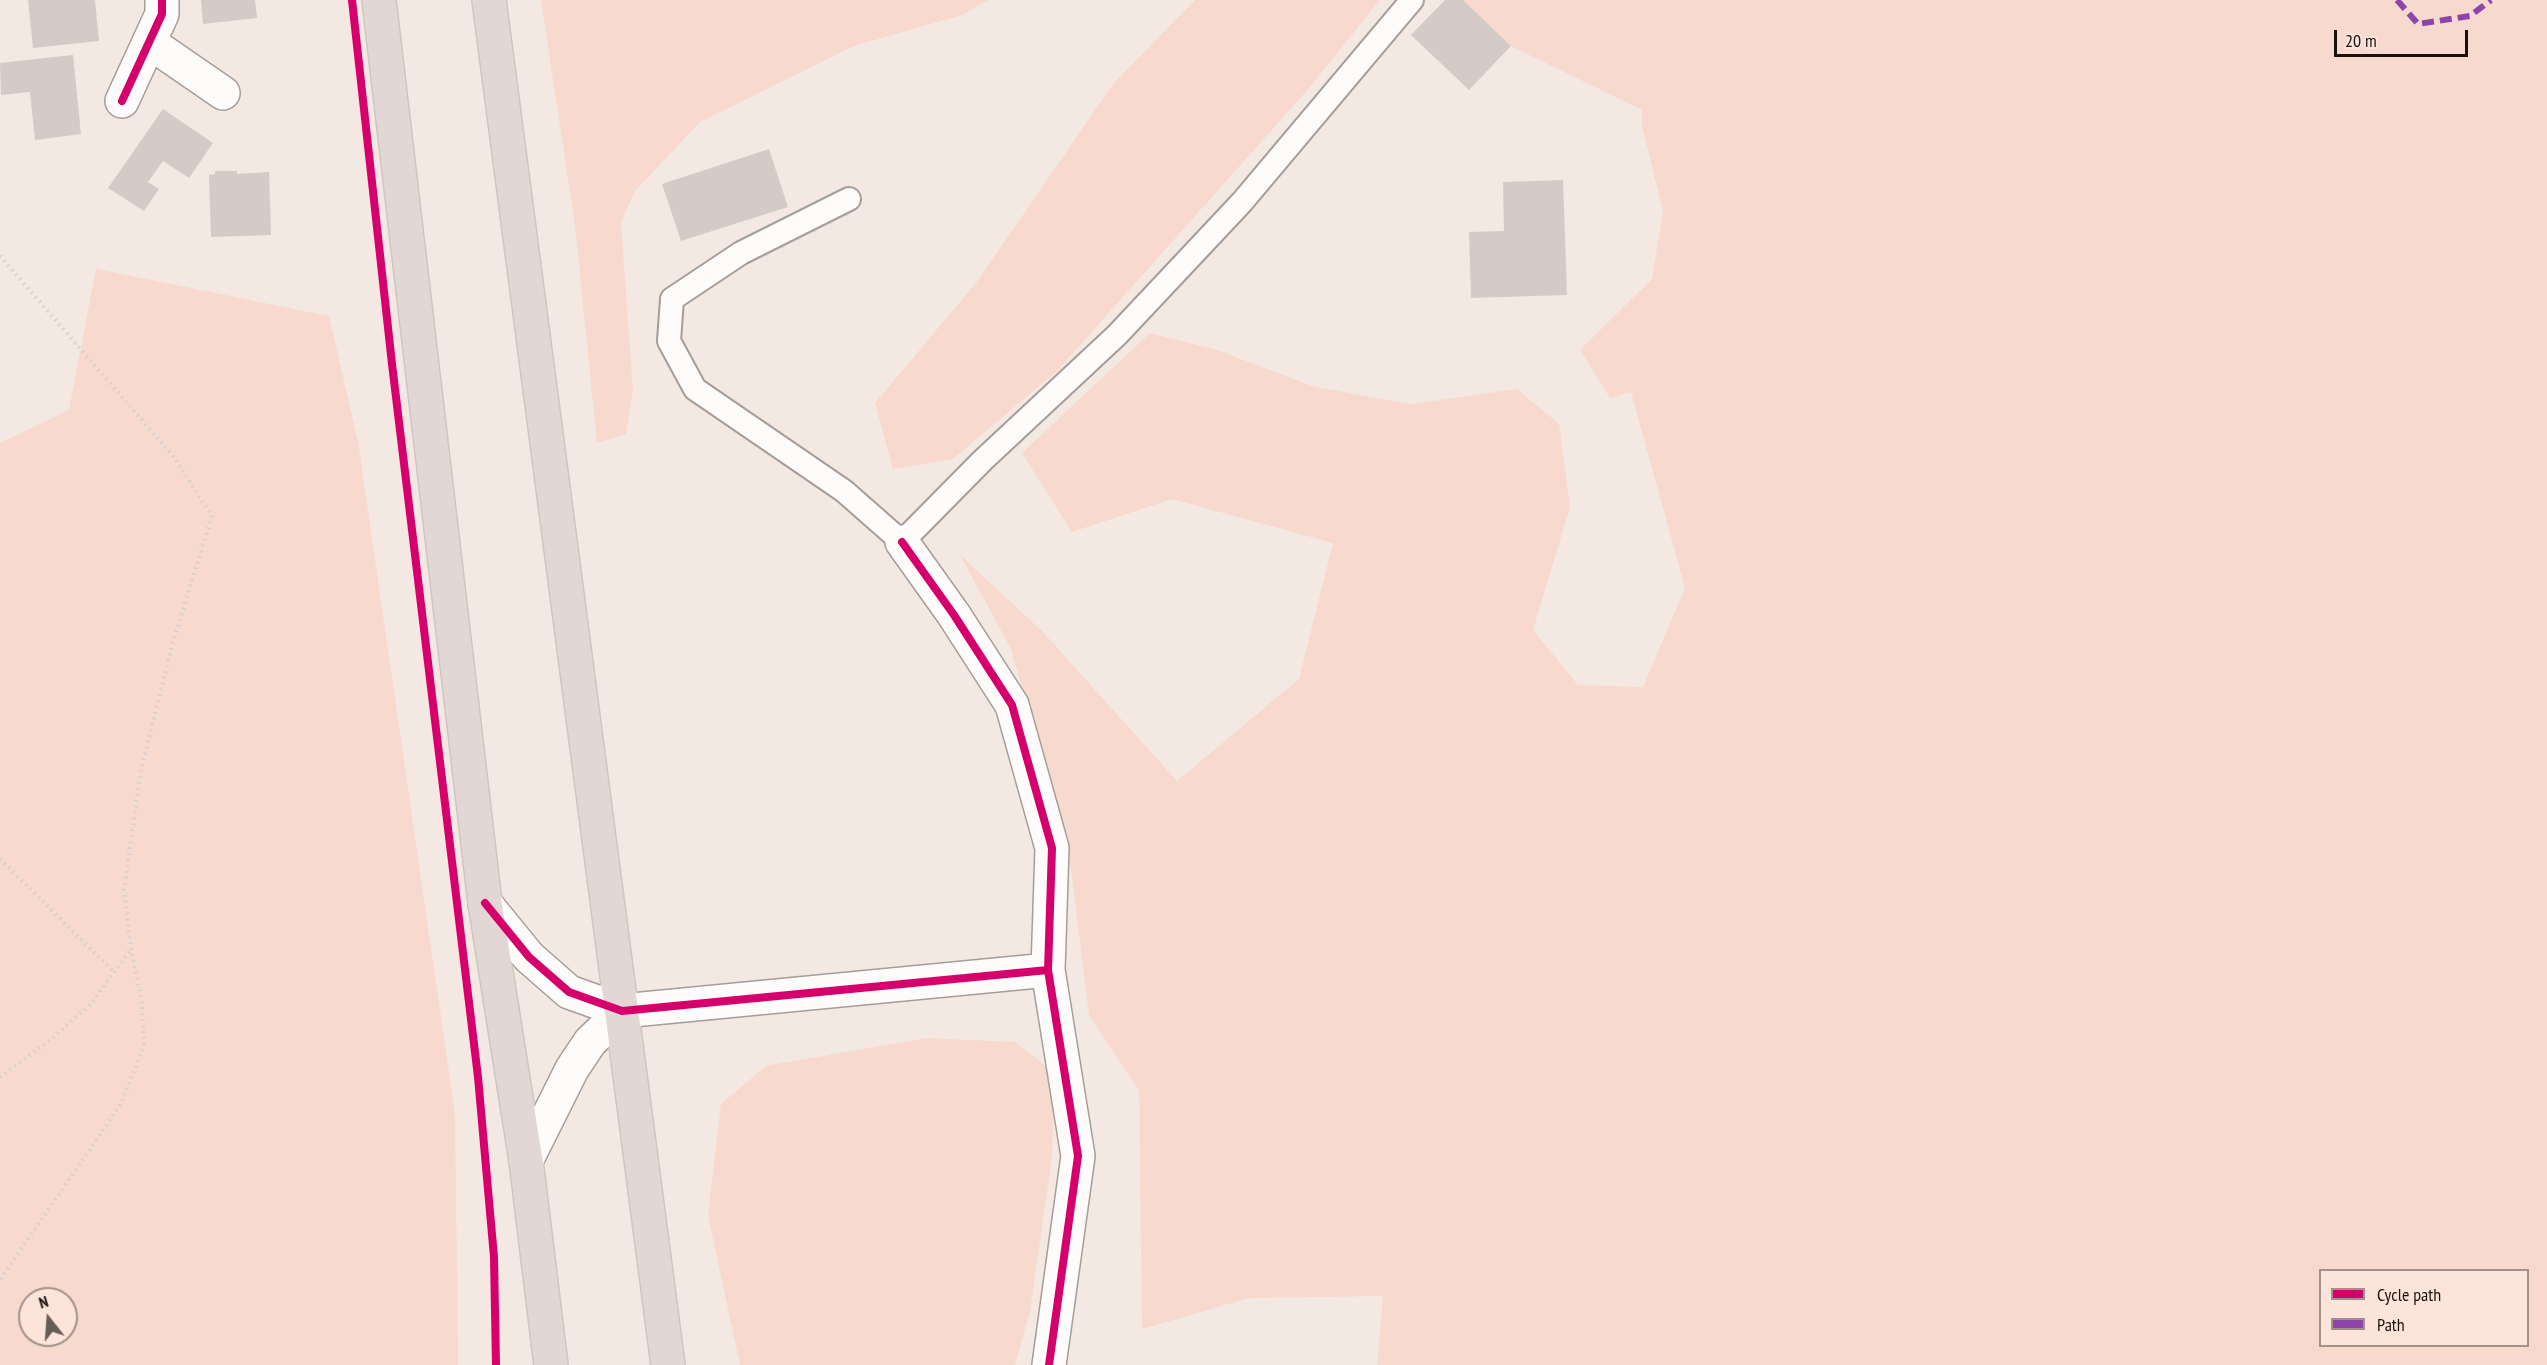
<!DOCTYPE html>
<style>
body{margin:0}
#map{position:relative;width:2547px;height:1365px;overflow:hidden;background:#f4e8e3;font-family:"PT Sans Narrow",sans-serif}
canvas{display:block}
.legend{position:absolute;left:2319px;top:1269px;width:210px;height:78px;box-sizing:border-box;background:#fce4db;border:2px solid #a29089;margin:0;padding:8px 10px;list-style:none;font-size:18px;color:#1a110d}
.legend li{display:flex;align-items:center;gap:12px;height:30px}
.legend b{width:30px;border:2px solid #a29089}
.north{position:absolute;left:18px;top:1287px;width:60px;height:60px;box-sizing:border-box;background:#fce4db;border:2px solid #a29089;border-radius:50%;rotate:343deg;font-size:16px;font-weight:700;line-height:24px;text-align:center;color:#1a110d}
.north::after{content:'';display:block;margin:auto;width:21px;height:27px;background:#665c58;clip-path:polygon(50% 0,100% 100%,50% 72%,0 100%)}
.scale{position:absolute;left:2334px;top:30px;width:134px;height:27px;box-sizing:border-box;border:3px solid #1a110d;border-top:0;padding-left:8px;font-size:18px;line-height:21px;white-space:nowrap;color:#1a110d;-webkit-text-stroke:4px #fce4db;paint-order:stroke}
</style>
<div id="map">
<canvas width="2547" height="1365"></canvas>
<ul class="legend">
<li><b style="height:8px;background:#d6006c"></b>Cycle path</li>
<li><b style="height:8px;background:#8e44ad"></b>Path</li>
</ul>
<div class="north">N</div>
<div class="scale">20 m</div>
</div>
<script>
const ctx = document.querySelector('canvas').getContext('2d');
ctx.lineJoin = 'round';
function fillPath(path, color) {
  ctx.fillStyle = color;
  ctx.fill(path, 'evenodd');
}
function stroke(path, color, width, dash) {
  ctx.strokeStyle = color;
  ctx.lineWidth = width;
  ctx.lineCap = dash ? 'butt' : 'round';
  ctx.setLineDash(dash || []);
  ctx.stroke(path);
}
fillPath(new Path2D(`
 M541,0H988L962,15L854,46L700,122L634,192L621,223L633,391L626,434L597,443L575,225Z
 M1195,0H1380L1310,87L1057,371L953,459L893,469L875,403L976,283L1113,84Z
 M1463,0H2547V1365H1377L1383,1296L1249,1298L1142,1329L1139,1091L1089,1015L1069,853L1011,649L960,555L1043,632L1177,781L1299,679L1333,543L1172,499L1072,532L1022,453L1150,333L1217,350L1315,387L1411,404L1517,389L1559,424L1570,507L1533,630L1578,685L1643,687L1685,588L1631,392L1610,398L1580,350L1652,279L1663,212L1642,125V110L1511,46ZM2320,1270H2528V1346H2320Z
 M96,269L329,316L358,442L455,1114L458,1365H0V443L69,410ZM30,1299H66V1335H30Z
 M926,1038L1015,1042L1055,1073L1052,1156L1030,1311L1015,1365H740L708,1215L721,1104L766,1066Z`), '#f7d9ce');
fillPath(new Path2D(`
 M28,0H95L99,41L33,48Z
 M201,0H255L257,18L203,24Z
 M1445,0H1463L1511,46L1469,90L1411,35Z
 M73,55L81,134L35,140L30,92L1,95L0,63Z
 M163,109L213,143L189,178L163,161L148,182L159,189L144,211L108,188Z
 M769,149L788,207L681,241L662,184Z
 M215,171H237V174L269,172L271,235L211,237L209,175L215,174Z
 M1563,180L1567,295L1471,298L1469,232L1504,231L1503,182Z`), '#d5cac6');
const service = new Path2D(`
 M849,199L741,253L672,299L669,341L695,389L844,491L902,542L983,460L1117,335L1242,202L1412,0`);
const minor = new Path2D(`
 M149,42L223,93
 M122,101L162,14V0
 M902,542L954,615L1012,705L1052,848L1048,970L1078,1156L1049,1365
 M485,903L529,957L569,992L622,1011L1048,970
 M526,1161L572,1069L590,1042L622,1011`);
const trunk = new Path2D(`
 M379,0L485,903L526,1161L551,1365
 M489,0L668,1365`);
stroke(service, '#a69c98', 26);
stroke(minor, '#a69c98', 36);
stroke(trunk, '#cdc7c4', 36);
stroke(new Path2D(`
 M0,256L173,456L212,516L173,642L141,770L124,889L131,949L142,1002L144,1046L121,1104L0,1280
 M0,859L114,972
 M0,1077L48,1042L91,1004L131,949`), '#d4d0cf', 4, [1.5, 4.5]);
stroke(service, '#fdfcfb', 22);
stroke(minor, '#fdfcfb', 33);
stroke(trunk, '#e2d7d4', 33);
stroke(new Path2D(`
 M2397,0L2418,24L2470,16L2491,0`), '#8e44ad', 6, [12, 6]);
stroke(new Path2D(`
 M352,0L392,364L478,1077L494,1257L496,1365
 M122,101L162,14V0
 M902,542L954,615L1012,705L1052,848L1048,970L1078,1156L1049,1365
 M485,903L529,957L569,992L622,1011L1048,970`), '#d6006c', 8);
</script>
